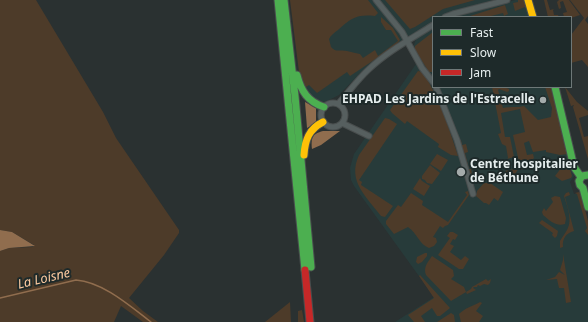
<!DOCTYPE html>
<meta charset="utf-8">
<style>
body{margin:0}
#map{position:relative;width:588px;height:322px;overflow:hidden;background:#2a3131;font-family:"Noto Sans",sans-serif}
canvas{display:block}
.legend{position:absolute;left:432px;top:16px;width:140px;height:72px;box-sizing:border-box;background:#1e2a2a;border:1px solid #6e7878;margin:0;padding:5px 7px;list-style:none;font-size:12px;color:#e5eded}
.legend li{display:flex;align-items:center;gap:8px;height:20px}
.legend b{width:20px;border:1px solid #6e7878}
</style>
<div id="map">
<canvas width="588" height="322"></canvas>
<ul class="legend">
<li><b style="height:5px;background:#4caf50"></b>Fast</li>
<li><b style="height:5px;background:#ffc107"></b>Slow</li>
<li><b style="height:5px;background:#c62828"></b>Jam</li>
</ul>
</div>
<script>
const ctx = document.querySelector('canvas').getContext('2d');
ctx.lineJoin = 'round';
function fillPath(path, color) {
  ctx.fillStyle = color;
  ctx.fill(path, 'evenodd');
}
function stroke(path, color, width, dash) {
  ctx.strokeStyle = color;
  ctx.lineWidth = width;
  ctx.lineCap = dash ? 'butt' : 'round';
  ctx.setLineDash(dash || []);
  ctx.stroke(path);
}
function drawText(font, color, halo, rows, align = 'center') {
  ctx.font = font + ' "Noto Sans",sans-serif';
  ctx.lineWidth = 4;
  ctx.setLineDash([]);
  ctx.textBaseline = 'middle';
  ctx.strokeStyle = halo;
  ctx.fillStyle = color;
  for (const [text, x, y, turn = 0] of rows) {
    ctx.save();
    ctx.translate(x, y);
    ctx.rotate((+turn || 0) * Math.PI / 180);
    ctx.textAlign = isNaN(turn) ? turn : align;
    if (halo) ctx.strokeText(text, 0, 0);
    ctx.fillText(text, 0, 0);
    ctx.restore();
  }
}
fillPath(new Path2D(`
 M292,0H493L447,13L440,17H433V22L401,41L367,66L339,95L325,102L319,101L313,98L304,88Z
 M515,0H525L531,17H452Z
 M433,28V87H551L569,158V164L574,176L570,182L574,194L579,193L588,224V322H395L434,297L354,186L351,180L350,168L354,154L416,64L414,45L416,39Z`), '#273b3a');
fillPath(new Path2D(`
 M0,0H36L103,112L116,138L179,230V233L164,255L129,298L143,311L158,322H143L121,306L114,322H0V251L9,248L33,247L34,245L12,232L0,230Z
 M290,0H368L378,13L375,16C357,14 351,18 338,30C334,33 331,35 329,39L331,47C336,53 340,49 347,51C351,52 355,53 360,54L363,58L375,50L378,56L398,41L391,30H386L381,22V17L393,28L400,40L395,46L350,76L347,72L317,93L309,85L303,89L299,72Z
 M385,0H475L443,9L415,27L410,29Z
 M518,0H525L528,10L525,7L515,11L513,3L518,2Z
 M544,0H547L550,10L554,9L553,10L554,15H558L559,17H548Z
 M559,0H569L580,15L571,18V17H564L563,13L567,12L563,1L560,2L561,8L559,9L557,2Z
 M570,0H588V16L585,20L588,24V67L582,60L571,63V35L584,18Z
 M505,5L508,14L504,16L503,13L487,17H467Z
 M433,32V72H429L415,50V46Z
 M418,71L423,72C440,100 448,125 458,156L451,155L438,147L439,144L407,121L405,124L392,113L390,110Z
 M492,87H504L509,89V91L507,92L499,89L498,90L503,108C511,106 517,108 524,106L538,120L551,117L552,108L545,87H552L568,154L560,155L546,152V150L533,152L529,141L524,143L527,155L533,154L534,158L532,160L519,162L513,135L525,132L520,109L501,113L505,137H510L514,157L507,159L508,158L506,146L502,144L498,134L501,133Z
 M565,87L577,102L588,111V115L579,118L584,137L588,136V159L573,107L574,105L571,106Z
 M385,118L389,119L397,124L359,180L362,182L361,185L393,206L385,217L381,216C366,196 347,181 359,155Z
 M459,140H461L462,145L466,144L468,152L465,153L469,169H471L472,174L470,175Z
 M437,154L448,160L441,171L430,164Z
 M568,162L572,176L571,178L562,181L555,176L565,163Z
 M430,165L440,173L432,184L427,183L425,180L422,179V176Z
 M523,167L522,170L519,168L513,177L505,171Z
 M420,178L422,181L430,186L424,196L413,189Z
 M484,183H490L503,192L498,201L494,198L489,205L486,203H484L476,196L477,191Z
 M468,191L469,195L448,225L445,226L443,228L440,226L433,237L436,238L437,242L434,246L429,248C419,244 417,233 408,227L394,234L386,224V221L398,205L401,207L411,193L423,201L422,205L448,222L467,195L465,192Z
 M569,192L570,195L565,197L574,231C566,233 562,239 563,247L560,248V241C562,237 565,234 567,230C573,220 567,206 564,196L566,193Z
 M579,192L581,194L588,221V235L585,231L587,228L577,194L575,193Z
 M555,196L560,197L566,218L565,224C556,227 549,220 543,215L542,212L544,208L546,211L553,202L551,198Z
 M542,220L558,231L557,236L555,238L552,235L553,233L539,223Z
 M450,232H453L458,235L455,240L453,239L450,244L454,246L450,252L461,260L465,256L469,259L463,269H459L438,255L450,238L447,236Z
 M425,253H427V256L422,262L418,264L416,262L417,257Z
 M563,254L571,302L566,303L564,288H559L557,279L546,280L555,277L559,272L565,275L560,270L563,260Z
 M432,256L453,270L454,276L451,279L464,287L466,292L471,289L472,287L486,279L488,281L491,279L490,283L488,285L484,284L480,286L478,285L477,287H474L473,288L476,290L467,294L466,292L451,301L426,275C423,267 428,262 432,256Z
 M420,275L450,308L440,316H437L432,308L421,316L425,322H414L408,315L434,298L419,276Z
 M290,302L291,322H265Z
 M480,302L482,303L476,311L483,316L479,322H461L459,314C465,308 473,306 480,302Z
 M302,310L304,322H298V311Z
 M451,313L454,315L455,322H437Z`), '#4d3b29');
fillPath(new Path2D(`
 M305,102L316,108V123L307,128Z
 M323,131H340L321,145L312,149C311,138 312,134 323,131Z
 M0,230L12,232L35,246L9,248L0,251Z`), '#906d4e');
stroke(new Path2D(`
 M0,298L76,280C103,282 130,306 151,322`), '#906d4e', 1.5);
const street = new Path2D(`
 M376,0L402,32L422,68L433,82
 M445,17L453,14L507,0
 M436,87L457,140L473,194
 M321 115a12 12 0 1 1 24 0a12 12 0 1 1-24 0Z
 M338,104C348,93 357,80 369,69C388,51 411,39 433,25
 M342,123L369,136`);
const fast = new Path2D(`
 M278,0L305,270
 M284,0L295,96L311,267
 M297,75C301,91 308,102 324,107
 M555,87L574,167L581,177
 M588,175L582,176L579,181L580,185L583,188L588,207`);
const slow = new Path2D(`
 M528,0L533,17
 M304,155C305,140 309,129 323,122`);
const jam = new Path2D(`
 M305,270L310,322`);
stroke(street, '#494e4e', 7);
stroke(fast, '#494e4e', 9);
stroke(slow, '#494e4e', 9);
stroke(jam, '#494e4e', 9);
stroke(street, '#565f5f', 5);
stroke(fast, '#4caf50', 7);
stroke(slow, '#ffc107', 7);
stroke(jam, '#c62828', 7);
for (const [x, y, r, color] of [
 [543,100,4,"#a4abab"],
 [461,172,5,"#a4abab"]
]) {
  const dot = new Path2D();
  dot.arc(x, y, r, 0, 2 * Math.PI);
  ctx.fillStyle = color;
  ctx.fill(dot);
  stroke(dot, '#1e2a2a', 1.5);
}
drawText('bold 12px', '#e5eded', '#1e2a2a', [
 ["EHPAD Les Jardins de l'Estracelle",535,100],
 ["Centre hospitalier",470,165,"left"],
 ["de Béthune",470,179,"left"]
], 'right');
drawText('italic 13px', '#fccaa0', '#1e2a2a', [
 ["La Loisne",44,279,-13]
]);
</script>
